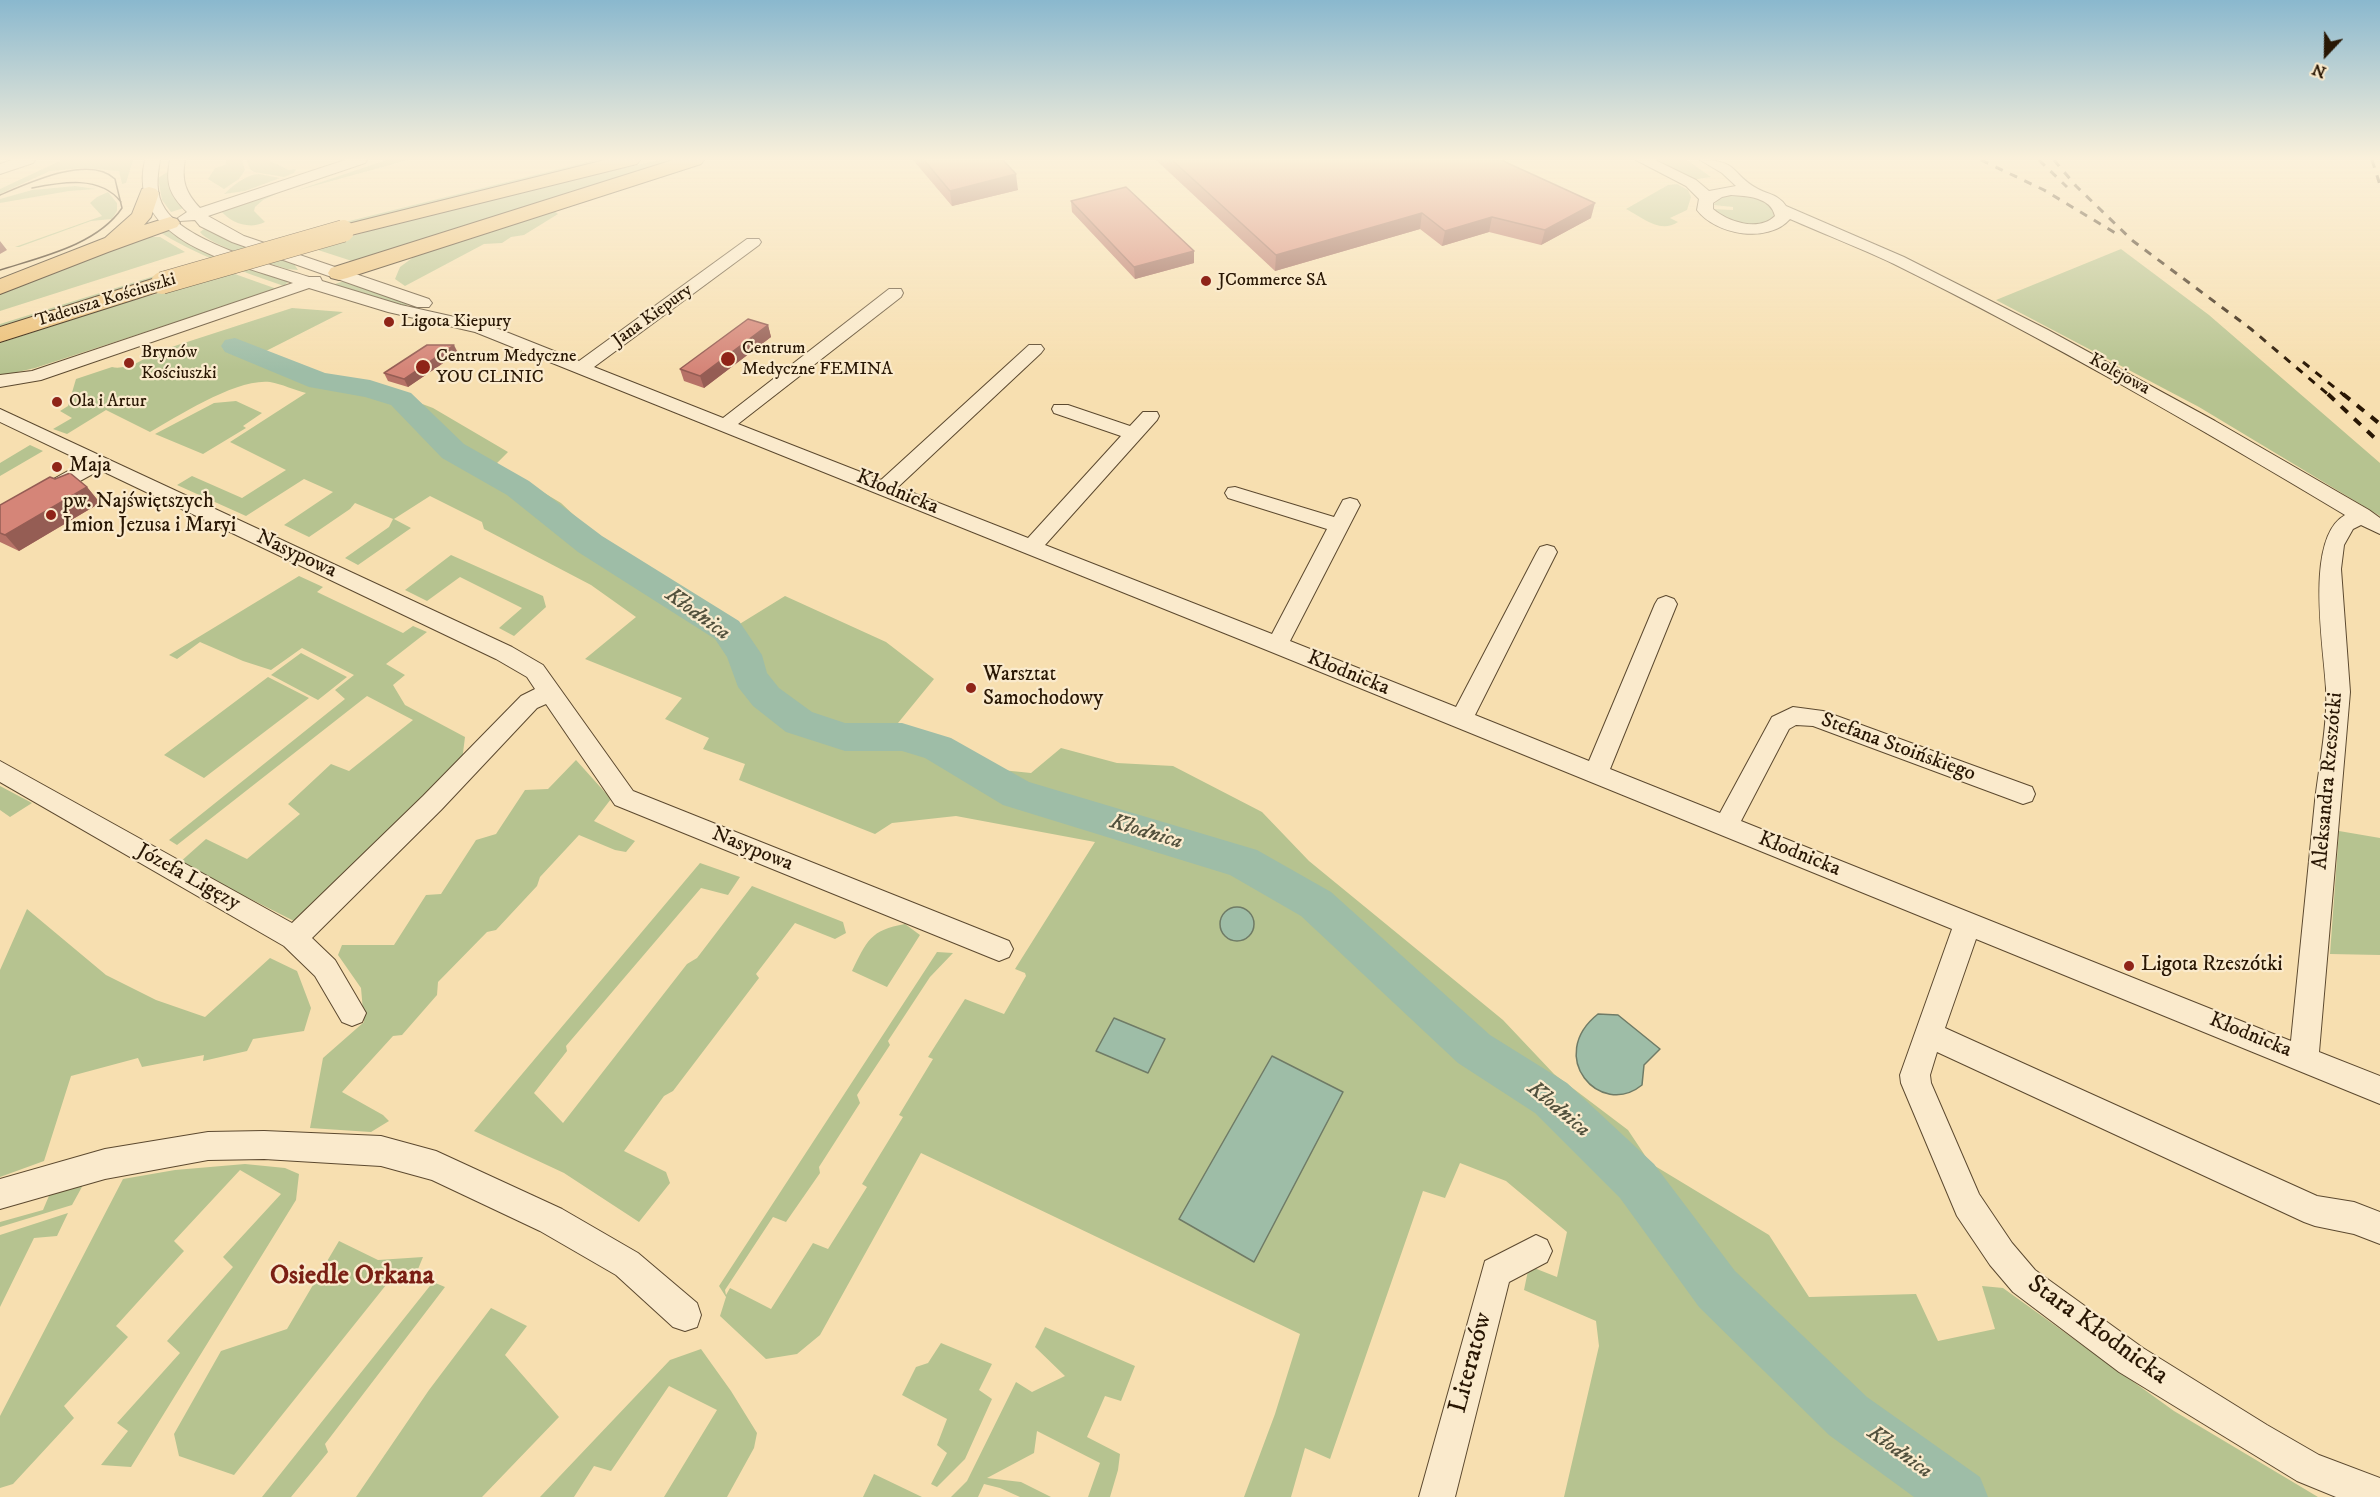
<!DOCTYPE html>
<meta charset="utf-8">
<style>
body{margin:0}
#map{position:relative;width:2380px;height:1497px;overflow:hidden;background:#f7dfb0;font-family:"IM FELL DW Pica",serif}
canvas{display:block}
.north{position:absolute;left:2296px;top:24px;width:60px;height:60px;-webkit-text-stroke:4px #faeacc;paint-order:stroke;rotate:202deg;font-size:16px;font-weight:700;line-height:24px;text-align:center;color:#291704}
.north::after{content:'';display:block;margin:auto;width:21px;height:27px;background:#291704;clip-path:polygon(50% 0,100% 100%,50% 72%,0 100%)}
</style>
<div id="map">
<canvas width="2380" height="1497"></canvas>
<div class="north">N</div>
</div>
<script>
const ctx = document.querySelector('canvas').getContext('2d');
ctx.lineJoin = 'round';
function fillPath(path, color) {
  ctx.fillStyle = color;
  ctx.fill(path, 'evenodd');
}
function stroke(path, color, width, dash) {
  ctx.strokeStyle = color;
  ctx.lineWidth = width;
  ctx.lineCap = dash ? 'butt' : 'round';
  ctx.setLineDash(dash || []);
  ctx.stroke(path);
}
function drawText(font, color, halo, rows, align = 'center') {
  ctx.font = font + ' "IM FELL DW Pica",serif';
  ctx.lineWidth = 4.5;
  ctx.setLineDash([]);
  ctx.textBaseline = 'middle';
  ctx.strokeStyle = halo;
  ctx.fillStyle = color;
  for (const [text, x, y, turn = 0] of rows) {
    ctx.save();
    ctx.translate(x, y);
    ctx.rotate((+turn || 0) * Math.PI / 180);
    ctx.textAlign = isNaN(turn) ? turn : align;
    if (halo) ctx.strokeText(text, 0, 0);
    ctx.fillText(text, 0, 0);
    ctx.restore();
  }
}
fillPath(new Path2D(`
 M62,160H133L126,183L122,184L119,171L84,168L50,171L0,194V189Z
 M226,160H242L245,170L239,179L224,189L208,179L215,168L225,165Z
 M247,160H268L289,170L296,169L294,173L284,177L254,172L250,169Z
 M386,160H408L295,191Z
 M595,160H614L358,223L321,228Z
 M660,160H677L358,263L315,249C426,209 545,186 660,160Z
 M1651,160H1687L1711,177L1691,180Z
 M169,171L184,208L171,212L162,200L158,178Z
 M259,174L280,178L245,191L224,194C232,187 244,175 259,174Z
 M1677,184L1688,190L1691,197L1687,210L1670,218L1678,222C1659,234 1642,217 1626,209L1668,185Z
 M75,186L96,189L69,191L0,203V199L32,190Z
 M289,188L263,200L255,207L254,211L265,222C249,230 231,223 220,210Z
 M108,192L117,203V211L112,219L91,221L19,247H15L102,216L90,203L97,197Z
 M1734,195C1748,196 1773,197 1774,216C1759,232 1726,224 1713,209L1733,210V207L1713,205L1723,196Z
 M554,211L558,214L524,235L511,237L502,243L484,244L405,286L395,279L400,267L415,256Z
 M165,229L199,248L288,282L284,286C240,271 196,255 156,230Z
 M204,229L227,240L294,264L298,270L287,269C269,263 210,246 200,232Z
 M148,233L151,237H160L185,252L0,311V291Z
 M2121,249L2209,315L2380,463V516L2199,407L1996,300Z
 M164,273L169,277L0,330V324Z
 M232,273L277,289L35,368L0,376V343L123,303Z
 M344,281L405,303L408,304L405,306L332,285Z
 M292,308L343,312L266,351L332,378L377,387L433,408L508,452L496,464L561,503L610,549L659,577L678,592L738,625L785,596L886,642L934,679L898,723L992,769L1031,773L1061,748L1117,763L1173,766L1262,812L1309,861L1503,1020L1554,1074L1628,1130L1650,1163L1769,1235L1809,1297L1916,1294L1938,1341L1995,1329L1982,1286L2003,1288L2174,1411L2318,1497H1564L1599,1346L1596,1321L1524,1290L1529,1266L1557,1277L1567,1232L1506,1181L1460,1163L1445,1198L1423,1191L1330,1459L1305,1448L1291,1497H1244L1275,1414L1300,1334L921,1153L820,1335L797,1354L766,1359L720,1316L726,1297L719,1286L937,952L953,953L930,977L888,1041L890,1045L857,1095L860,1103L819,1167L820,1173L786,1222L773,1217L725,1290L726,1295L730,1288L771,1309L813,1243L828,1249L867,1187L862,1184L903,1117L899,1115L933,1059L928,1057L965,999L1004,1014L1026,976L1025,973L1015,969L1095,842L956,816L892,823L875,834L739,780L745,764L703,749L709,738L665,719L682,698L585,659L636,617L591,585L484,529L482,522L430,496L394,519L411,528L358,565L345,558L389,527L393,519L355,503L350,509L309,537L284,525L333,492L304,479L246,516L177,485L192,476L242,498L286,470L230,442L306,393C294,390 282,384 270,382C237,378 178,416 150,432L106,410L67,434L53,429L72,418L60,411L68,406L76,379L112,367C123,370 143,362 150,354Z
 M236,401L262,413L243,426L246,428L203,454L155,434L214,403Z
 M30,445L43,451L0,476V463Z
 M451,555L543,596L546,607L514,636L499,628L522,608L460,577L427,601L405,590Z
 M299,576L323,587L317,592L403,633L413,626L427,632L386,664L405,675L393,685L405,705L465,737L462,761L300,924L179,863L206,839L247,859L300,814L288,804L331,764L349,771L413,720L367,696L177,845L169,840L345,699L335,690L354,675L302,648L271,670L243,661L200,642L177,659L169,655Z
 M301,653L347,677L318,700L271,675Z
 M268,677L309,698L204,778L164,755Z
 M576,760L611,799L594,821L635,841L626,852L615,850L579,835L540,877L537,886L496,930L487,932L438,982L437,995L402,1035L393,1036L342,1092L383,1115L389,1121L371,1132L310,1128L323,1058L364,1022L361,988L338,955L342,945H394L426,895L441,894L476,840L496,834L525,790L548,789Z
 M0,786L32,803L10,817L0,810Z
 M2339,831L2380,838V955L2330,954Z
 M700,863L740,877L728,895L701,888L566,1046L567,1051L534,1093L563,1123L687,964L697,958L752,886L843,922L846,933L835,939L795,923L756,974L759,978L673,1091L664,1096L624,1151L666,1172L670,1183L639,1222L564,1173L474,1131Z
 M27,909L106,975L156,1000L205,1017L270,958L297,971L311,1008L304,1031L253,1039L247,1051L203,1061L204,1055L142,1067L138,1058L71,1076L44,1161L0,1177V970Z
 M905,924L920,935L887,987L852,971C867,941 870,930 905,924Z
 M245,1164L285,1168L299,1174L296,1200L131,1467L101,1465L128,1431L117,1423L180,1353L167,1341L233,1267L223,1257L281,1194L240,1170L174,1241L184,1251L116,1326L128,1337L64,1406L74,1418L13,1484L0,1488V1416L123,1179L175,1170Z
 M83,1185L72,1205L0,1227V1222L43,1210L51,1191Z
 M68,1213L57,1236L34,1238L0,1307V1235Z
 M339,1241L378,1260L423,1257L416,1274L394,1275L234,1475L179,1456L174,1434L221,1351L287,1329Z
 M433,1282L445,1287L325,1444L328,1452L291,1497H262Z
 M491,1308L527,1326L505,1355L559,1417L482,1497H356L429,1390Z
 M1045,1327L1135,1366L1121,1401L1105,1396L1087,1437L1120,1454L1118,1470L1110,1497H1088L1100,1463L1037,1431L1034,1453L987,1478L1021,1482L1051,1497H1020L1000,1488L984,1484L978,1497H951L967,1481L1016,1382L1032,1392L1065,1376L1035,1347Z
 M941,1343L992,1364L979,1390L992,1399L965,1459L937,1487L931,1484L947,1453L937,1445L947,1419L902,1395L916,1367L928,1363Z
 M701,1349L731,1391L757,1433L754,1448L727,1497H664L717,1410L669,1386L611,1471L594,1466L574,1497H540L670,1360Z
 M874,1474L922,1497H863Z`), '#b6c390');
const water = new Path2D(`
 M1220 924a17 17 0 1 1 34 0a17 17 0 1 1-34 0Z
 M1598,1014L1618,1015L1660,1049L1644,1065L1642,1085C1600,1119 1545,1056 1598,1014Z
 M1114,1018L1165,1039L1148,1073L1096,1051Z
 M1272,1056L1343,1092L1254,1262L1179,1219Z`);
fillPath(water, '#9ebda7');
stroke(water, '#6f7b66', 1.5);
fillPath(new Path2D(`
 M235,338L325,373L370,380L411,393L464,444L529,481L602,536L739,621L762,655L767,673L779,688L812,712L845,723H902L951,738L1029,782L1257,850L1331,892L1490,1035L1567,1083L1654,1164L1735,1271L1867,1397L1980,1477L1988,1497H1914L1829,1435L1699,1307L1620,1198L1535,1113L1458,1063L1301,916L1230,875L1003,805L925,758L902,751H845L786,732L753,706L738,687L727,657L715,639L578,552L507,495L442,458L391,405L365,397L309,387L225,352L221,346L225,340Z`), '#9ebda7');
const minor = new Path2D(`
 M12,160H35L33,163L0,174V164Z
 M145,160H160C157,177 155,194 165,209C186,242 272,265 309,277H320L322,281L401,305L486,324L579,361L747,239H759L761,242L759,245L594,367L723,418L889,289H901L903,293L901,297L738,424L881,480L1029,345H1041L1044,349L1041,353L898,487L1028,538L1121,436L1054,413L1052,409L1054,405H1068L1130,426L1143,412H1157L1159,416L1157,420L1045,545L1272,634L1327,529L1228,498L1225,493L1228,488L1235,487L1334,517L1343,500L1350,498L1357,500L1360,505L1290,641L1456,707L1537,552L1540,547L1547,545L1554,547L1557,552L1475,715L1589,761L1655,604L1658,599L1666,596L1674,599L1677,604L1610,769L1720,813L1772,717L1793,707L1823,711L2032,787L2035,794L2032,801L2023,804L1813,726L1796,725L1789,729L1741,821L2291,1041C2299,961 2307,881 2315,801C2319,766 2328,723 2326,688C2324,647 2304,538 2345,515C2198,427 2048,340 1894,264C1860,248 1824,234 1790,219C1768,244 1716,235 1697,210L1699,199L1686,186L1636,160H1655L1696,180L1709,191L1736,186L1722,173L1700,160C1740,160 1730,174 1758,189C1769,195 1778,194 1786,206L1904,257L2048,330L2215,421L2369,510L2380,518V534L2361,525L2353,529L2344,545L2341,569L2350,692L2319,1052L2380,1076V1104L1976,939L1945,1028L2317,1196L2354,1202L2380,1212V1244L2354,1234L2315,1226L2304,1222L1937,1052L1930,1075L1931,1083L1979,1194L2012,1243L2035,1270L2143,1348L2267,1425L2319,1455L2380,1478V1497H2336L2297,1481L2119,1372L2013,1292L1990,1265L1957,1216L1901,1083L1900,1075L1952,929L1269,651L475,332L388,312L309,288L41,380L0,387V375L32,371L293,283C236,263 125,241 145,160ZM1731,195C1747,196 1771,197 1775,216C1759,232 1728,222 1713,209V203L1722,197Z
 M170,160H185C181,181 186,193 200,208L345,160H367L365,163L208,216L244,236L429,299L432,303L429,307H417L232,242L200,226L195,220L180,221L178,218L187,212C170,195 165,184 170,160Z
 M0,409L512,647L543,665L633,791L1009,941L1013,949L1009,957L999,961L989,957L615,805L546,704L537,708L441,810L312,938L335,960L366,1013L362,1022L352,1026L342,1022L315,976L284,946L0,782V761L292,923L423,796L521,696L535,689L527,677L496,659L100,470L0,525V509L84,462L0,422Z
 M264,1131L381,1136L436,1151L562,1209L638,1253L697,1303L701,1315L697,1327L685,1331L673,1327L616,1275L540,1231L432,1180L381,1166L264,1159L208,1160L105,1179L0,1209V1179L105,1149L208,1132Z
 M1536,1235L1547,1240L1552,1251L1547,1262L1509,1282L1455,1497H1419L1485,1261Z`);
const major = new Path2D(`
 M605,160H640L637,164L343,237L336,235L332,231L336,227Z
 M673,160H704L701,164L347,278L339,280L331,278L328,273L331,268Z
 M149,187L156,189L159,193L151,217L144,225L170,217L177,219L180,223L177,227L108,252L0,294V279L105,238L132,214L142,189Z
 M162,276L170,278L173,283L170,288L0,342V327Z`);
stroke(minor, '#5c492f', 2);
stroke(major, '#291704', 2);
fillPath(minor, '#faeacc');
fillPath(major, '#ecc078');
stroke(new Path2D(`
 M32,188C62,182 100,175 121,202
 M0,195C28,183 90,154 115,179L122,208C97,245 41,257 0,270`), '#291704', 1.5);
stroke(new Path2D(`
 M1981,160L2044,190L2117,234
 M2039,160L2067,187
 M2054,160L2076,186L2133,241L2251,329L2330,396
 M2372,160L2380,185
 M2303,362L2345,396`), '#291704', 3, [8, 8]);
stroke(new Path2D(`
 M2328,394L2380,443
 M2343,394L2380,424`), '#291704', 4, [9, 9]);
const majorBridge = new Path2D(`
 M162,283L343,231`);
stroke(majorBridge, '#291704', 23, []);
stroke(majorBridge, '#ecc078', 22);
fillPath(new Path2D(`
 M913,160H1003L1018,190L952,206Z
 M1156,160H1501L1591,218L1541,245L1489,232L1442,246L1420,229L1275,271Z
 M1071,201L1194,251V263L1135,279L1072,212Z
 M768,325L771,337L704,388L684,381L680,369Z
 M458,353L408,387L388,381L384,373Z
 M55,479L87,487L100,503L19,551L0,542V505Z`), '#b77267');
fillPath(new Path2D(`
 M1016,174L1018,190L952,206L950,191Z
 M1595,203L1591,218L1541,245L1545,230Z
 M1422,213L1420,229L1275,271L1276,255Z
 M1492,217L1489,232L1442,246L1445,231Z
 M0,241L7,250L0,254Z
 M1194,251V263L1135,279L1134,267Z
 M768,325L771,337L704,388L700,376Z
 M454,345L458,353L408,387L404,379Z
 M87,487L100,503L19,551L5,535Z`), '#955d54');
const building = new Path2D(`
 M924,160H1003L1016,174L950,191Z
 M1172,160H1501L1595,203L1545,230L1492,217L1445,231L1422,213L1276,255Z
 M1126,187L1194,251L1134,267L1071,201Z
 M748,319L768,325L700,376L680,369Z
 M427,345H454L404,379L384,373Z
 M70,473L87,487L5,535L0,533V505L50,477L55,479Z`);
fillPath(building, '#d58578');
stroke(building, '#955d54', 1.5);
const sky = ctx.createLinearGradient(0, 0, 0, 370);
sky.addColorStop(0, '#8ab8ce');
sky.addColorStop(0.43, '#fbf1db');
sky.addColorStop(1, '#fbf1db00');
ctx.fillStyle = sky;
ctx.fillRect(0, 0, 2380, 370);
for (const [x, y, r, color] of [
 [1206,281,6,"#8f2418"],
 [389,322,6,"#8f2418"],
 [728,359,8,"#8f2418"],
 [129,363,6,"#8f2418"],
 [423,367,8,"#8f2418"],
 [57,402,6,"#8f2418"],
 [57,467,6,"#8f2418"],
 [51,515,6,"#8f2418"],
 [971,688,6,"#8f2418"],
 [2129,966,6,"#8f2418"]
]) {
  const dot = new Path2D();
  dot.arc(x, y, r, 0, 2 * Math.PI);
  ctx.fillStyle = color;
  ctx.fill(dot);
  stroke(dot, '#faeacc', 2);
}
drawText('18px', '#291704', '#faeacc', [
 ["JCommerce SA",1218,281],
 ["Ligota Kiepury",401,322],
 ["Centrum",742,349],
 ["Medyczne FEMINA",742,370],
 ["Brynów",141,353],
 ["Kościuszki",141,374],
 ["Centrum Medyczne",436,357],
 ["YOU CLINIC",436,378],
 ["Ola i Artur",69,402]
], 'left');
drawText('18px', '#291704', '#faeacc', [
 ["Tadeusza Kościuszki",106,301,-17],
 ["Jana Kiepury",653,316,-36],
 ["Kolejowa",2119,375,29]
]);
drawText('21px', '#291704', '#faeacc', [
 ["Maja",69,467],
 ["pw. Najświętszych",63,503],
 ["Imion Jezusa i Maryi",63,527],
 ["Warsztat",983,676],
 ["Samochodowy",983,700],
 ["Ligota Rzeszótki",2141,966]
], 'left');
drawText('21px', '#291704', '#faeacc', [
 ["Kłodnicka",897,493,22],
 ["Nasypowa",296,555,25],
 ["Kłodnicka",1348,674,22],
 ["Stefana Stoińskiego",1898,748,20],
 ["Aleksandra Rzeszótki",2329,781,-85],
 ["Nasypowa",752,850,22],
 ["Kłodnicka",1799,855,22],
 ["Józefa Ligęzy",188,878,29],
 ["Kłodnicka",2250,1036,22]
]);
drawText('italic 22px', '#52513d', '#faeacc', [
 ["Kłodnica",697,615,36],
 ["Kłodnica",1146,833,17],
 ["Kłodnica",1558,1110,40],
 ["Kłodnica",1899,1453,36]
]);
drawText('26px', '#291704', '#faeacc', [
 ["Stara Kłodnicka",2097,1331,36],
 ["Literatów",1472,1363,-75]
]);
drawText('bold 27px', '#7a1f14', '#faeacc', [
 ["Osiedle Orkana",352,1277]
]);
</script>
